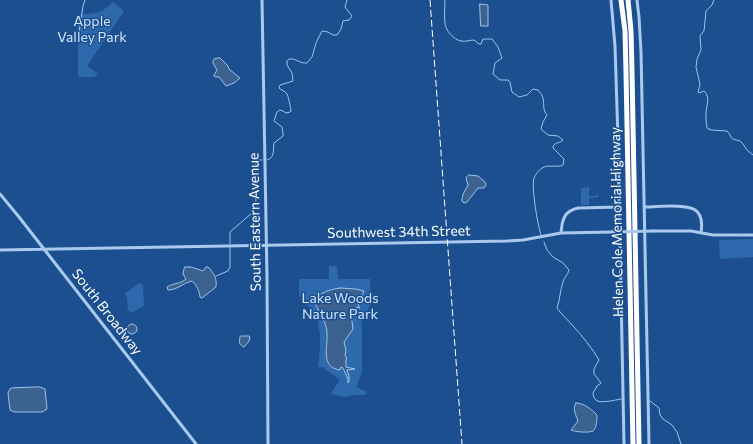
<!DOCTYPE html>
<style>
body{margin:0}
canvas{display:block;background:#1b4f8f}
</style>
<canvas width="753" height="444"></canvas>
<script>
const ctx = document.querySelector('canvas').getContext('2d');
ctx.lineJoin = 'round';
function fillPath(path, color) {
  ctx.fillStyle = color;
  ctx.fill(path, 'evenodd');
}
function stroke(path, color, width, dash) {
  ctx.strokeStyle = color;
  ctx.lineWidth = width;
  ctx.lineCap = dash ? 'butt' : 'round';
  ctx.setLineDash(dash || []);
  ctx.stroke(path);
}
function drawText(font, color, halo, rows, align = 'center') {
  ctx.font = font + ' Commissioner,sans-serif';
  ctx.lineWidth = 3;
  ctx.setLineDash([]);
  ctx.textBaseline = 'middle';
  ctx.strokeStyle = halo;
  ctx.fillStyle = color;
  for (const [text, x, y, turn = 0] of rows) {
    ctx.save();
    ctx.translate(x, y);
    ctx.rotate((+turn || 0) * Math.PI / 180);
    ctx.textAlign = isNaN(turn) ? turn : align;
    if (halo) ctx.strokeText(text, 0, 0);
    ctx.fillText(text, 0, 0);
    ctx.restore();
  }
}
fillPath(new Path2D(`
 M113,2L124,11L87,66L98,74L94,77H79L78,75V15L79,14C97,14 100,14 113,2Z
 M589,187V196H596V195L598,194V197L589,198V205H581V188Z
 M753,239V257L720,259L719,240Z
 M329,266H337L338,279H370L371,304L362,320V372L356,387L367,392L365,395C362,395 358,395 355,395C346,397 340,398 331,393L340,380L322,367H318L320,347V333L316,316L299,295V279H329Z
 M140,283L143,285L144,306L132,313L128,310C127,304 128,297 125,293Z`), '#2e69ad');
const water = new Path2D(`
 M480,4L488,5V26H481Z
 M220,58L228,66L229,69L240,78L234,83L226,86L219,77H216L214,76V75L217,70L213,63V61L214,59Z
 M469,175L478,176L485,182L486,185L484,188H478L467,202L464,203L462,201C462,194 465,191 468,185L466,178Z
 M185,267H191L203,271L206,267H208C214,273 217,278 216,287L202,298L200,297C199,290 197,286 192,281C183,283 177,290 168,290L167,287C173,283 181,284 186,279L183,274L184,269Z
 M340,288L356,289L364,291L358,305L360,308L357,307L351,314L353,329L344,342L346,350L345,356L347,358L346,359V367L355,369L347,370L349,376V382L348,383V379L343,368L341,367L340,370C320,367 328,347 327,334C327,330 326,325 324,321C322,314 316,309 315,301L310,299C315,298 318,295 323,293C328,290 334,289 340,288Z
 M127 329a5 5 0 1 1 10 0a5 5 0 1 1-10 0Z
 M241,336H249L250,337L249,341L244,347C239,345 239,342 240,337Z
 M40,387L45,389L47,409L42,412H14L10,410L8,393L10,389L12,388Z
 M576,403C584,403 591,409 597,415C597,419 597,428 593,431C589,433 575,432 571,430L578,421C576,415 572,409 576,403Z`);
fillPath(water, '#3c6290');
stroke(water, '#9cc4f0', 1);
stroke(new Path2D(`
 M445,0C445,7 444,15 445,23C445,30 454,40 461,41C465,42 470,40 474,40L479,44H481L483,39H492L498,47L502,58L495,63L493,74L500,80H508L510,82L512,92L519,97L527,95L533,89L538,90C548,100 540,107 547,115L543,122L541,129L548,135L558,136L563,140C559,144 553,142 553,148L564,159L563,165C556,168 548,164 542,168C539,170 535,175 534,178C531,186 538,227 541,235
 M714,0L712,5L706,11L704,31L700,36L701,50L697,59L696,67L699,80L700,85L698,92L699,93L704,91C711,98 706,105 706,114C706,119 706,123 707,128L711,130L727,131L730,135L731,137L733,139L740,141L743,144L747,150L753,155
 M79,33L83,6L85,0
 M267,160C275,158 273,150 274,143L283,136V133L282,127L274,121L277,112L280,110L283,111L286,113L290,112L291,111C291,109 288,95 287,94C285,91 281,90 279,88L280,85L293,81L292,73L287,65V61L289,59C296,58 300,64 307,63L312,57L316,43L322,31L328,32L333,35H337L341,29L343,21L349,20L352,16L345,7L347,0
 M544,242L547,250L553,257L563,263L569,270C568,275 564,277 563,282C560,290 560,300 557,308C562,315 568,320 574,327C583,337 592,348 599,360L594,369V374L601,383L597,386L593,393C593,395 594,399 596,400C600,404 615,400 621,399
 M230,244V232L253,212L256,207L255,162L256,160H262
 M216,276L228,271L230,267V247
 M650,401L659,408L660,415L663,419L672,425L677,432L681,444`), '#9cc4f0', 1);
stroke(new Path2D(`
 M262,0L267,276L268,444
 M611,0L615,46L618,140L624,444
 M637,0L639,17L641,52L649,444
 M0,194L19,217L196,444
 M644,207C653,207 661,206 670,206C691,206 705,207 701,233
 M653,231H691L713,235H753
 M561,233C562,220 564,211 578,208L620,207
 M0,250L507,241L523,240L561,233L612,232`), '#a9c9ee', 3);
stroke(new Path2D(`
 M621,0L625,31L626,72L633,444
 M628,0L631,31L632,72L639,444`), '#fff', 5);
stroke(new Path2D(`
 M430,0L462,444`), '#fff', 1, [7, 3]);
stroke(new Path2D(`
 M612,232L653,231`), '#a9c9ee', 3);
drawText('14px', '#cfe3fa', '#1b4f8f', [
 ["Apple",92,21],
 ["Valley Park",92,37],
 ["Lake Woods",340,298],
 ["Nature Park",340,314]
]);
drawText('14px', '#fff', '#1b4f8f', [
 ["South Eastern Avenue",255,222,-91],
 ["Helen Cole Memorial Highway",617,222,-91],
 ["Southwest 34th Street",399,232,-1],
 ["South Broadway",107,312,52]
]);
</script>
